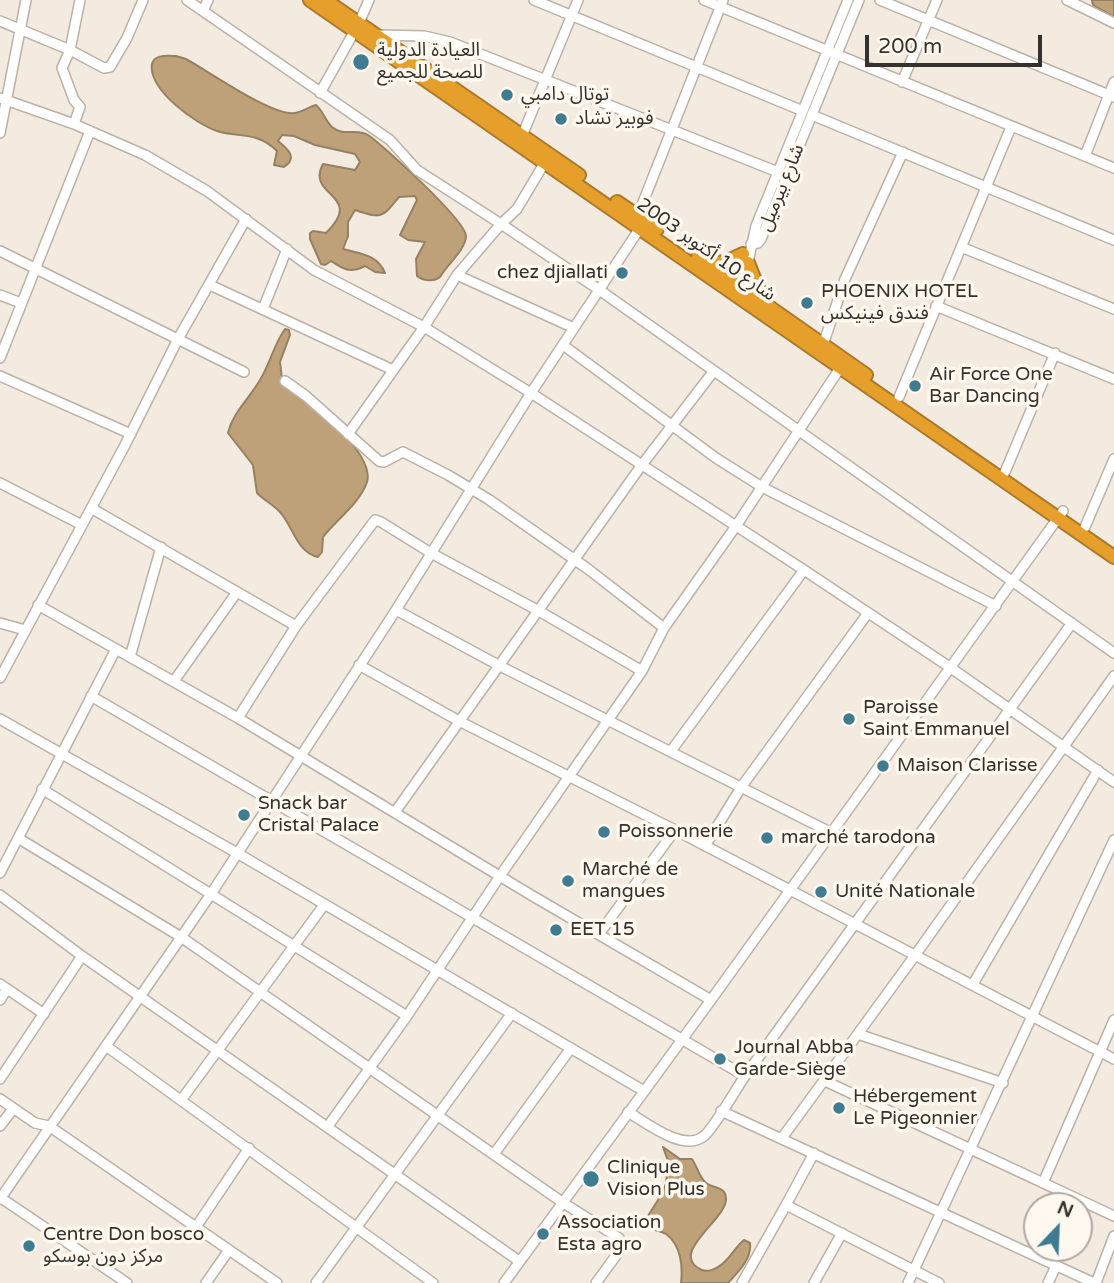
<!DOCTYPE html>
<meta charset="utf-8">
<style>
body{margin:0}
#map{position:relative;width:1114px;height:1283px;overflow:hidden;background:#f3eae0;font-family:"Varela Round",sans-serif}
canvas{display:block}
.north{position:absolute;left:1023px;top:1192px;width:70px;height:70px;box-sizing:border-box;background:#fff8ef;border:2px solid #aea9a2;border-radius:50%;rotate:23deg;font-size:19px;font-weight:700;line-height:28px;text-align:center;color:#35322e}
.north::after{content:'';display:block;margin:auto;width:24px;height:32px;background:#3f7c92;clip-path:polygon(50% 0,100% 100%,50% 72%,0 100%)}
.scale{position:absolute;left:865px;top:35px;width:177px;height:32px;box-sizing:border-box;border:4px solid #35322e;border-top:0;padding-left:9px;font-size:21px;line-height:24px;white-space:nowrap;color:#35322e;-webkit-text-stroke:5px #fff8ef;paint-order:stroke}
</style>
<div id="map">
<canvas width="1114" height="1283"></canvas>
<div class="north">N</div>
<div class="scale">200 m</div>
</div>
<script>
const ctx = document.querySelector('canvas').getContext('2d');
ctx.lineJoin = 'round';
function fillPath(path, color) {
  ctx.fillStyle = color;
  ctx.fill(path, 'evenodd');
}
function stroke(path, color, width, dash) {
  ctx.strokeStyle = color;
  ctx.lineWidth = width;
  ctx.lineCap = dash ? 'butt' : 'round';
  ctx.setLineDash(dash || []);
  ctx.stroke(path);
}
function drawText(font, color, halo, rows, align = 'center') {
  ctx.font = font + ' "Varela Round","Noto Sans Arabic",sans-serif';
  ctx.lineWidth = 7;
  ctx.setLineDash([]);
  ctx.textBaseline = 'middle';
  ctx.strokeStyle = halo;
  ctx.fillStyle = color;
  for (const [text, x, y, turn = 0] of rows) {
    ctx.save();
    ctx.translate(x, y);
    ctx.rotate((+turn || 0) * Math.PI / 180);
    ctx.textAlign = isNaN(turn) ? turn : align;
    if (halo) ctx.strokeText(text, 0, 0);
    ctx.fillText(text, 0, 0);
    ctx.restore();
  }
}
const water = new Path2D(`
 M1092,0H1114V17L1093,5Z
 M176,56L186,59C208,71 273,117 295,113C302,112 309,107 316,105C323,111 325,120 332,127C344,137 356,128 368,135C383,145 466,221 466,236C466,249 447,265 440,277C434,282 423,281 417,276L416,259L425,242L408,240L400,235L417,200L415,196L399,197C382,218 382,219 355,210L348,222V236L343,249C360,254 377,254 385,273L375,272L365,266C350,274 343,269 331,261L325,265L321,264L310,239V233L313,231L326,233C366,194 305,197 323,164L355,170L360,162L355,154L315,145L294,136L282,135L278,141C288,149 298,158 284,167L274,165L277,151C257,131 239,138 217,131C196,124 148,90 152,64C154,54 168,56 176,56Z
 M285,329L289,330L290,335L280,362L282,379C303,396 376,452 367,482C360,503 336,520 323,537L322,552L318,557C296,552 293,525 279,511C272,504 264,500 257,493L253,465L228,433C233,412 249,399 260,380C270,364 274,344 285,329Z
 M663,1147L680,1159H692C697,1166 699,1177 706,1183C714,1189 725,1186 726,1198C728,1219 666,1254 702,1270C707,1272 713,1270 718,1267C729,1261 734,1248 744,1240L750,1243C752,1259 738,1272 728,1283H681C683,1266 681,1245 666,1234C659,1230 651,1230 644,1226L646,1219L658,1200L666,1184L668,1161Z`);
fillPath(water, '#bfa179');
stroke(water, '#968062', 2);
stroke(new Path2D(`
 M834,48L853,0
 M803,122L831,56`), '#968062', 2);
const minor = new Path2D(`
 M187,0L390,140L417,170L501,224L598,289L1114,653
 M534,0L803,111
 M704,0L1114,168
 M880,0L1114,97
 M1067,0L1114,23
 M203,11L208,0
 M0,21L70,50L104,68L110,67L127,38L143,0
 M376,35L424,36L450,42L778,172
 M902,82L937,0
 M320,93L359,23L369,0
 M0,98L74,124L145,155L207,191L314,270L424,327L531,393L804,570L951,668L1114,782
 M812,115L1114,240
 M74,124L80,107L74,100L62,68L70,50L80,0
 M0,133L26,0
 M520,141L578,0
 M1085,156L1114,82
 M638,215L723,0
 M751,244L758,243L761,239L859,0
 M961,247L1114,309
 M0,251L244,372
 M457,275L574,328
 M210,285L393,370
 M730,286L743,253
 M734,286L746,271L756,226L848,0
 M0,295L21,303
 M936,306L1114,379
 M263,309L287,249
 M563,345L716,458L762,487L996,606
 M823,345L845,279L903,152
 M0,358L90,131
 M0,376L131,434
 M285,381L306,396L379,461L384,462L403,452L448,475L488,499L588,569L664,628
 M899,397L1011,127
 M348,434L424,327L457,275L501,224L517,209L545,162
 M1005,472L1055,353
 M0,483L82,525
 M91,508L296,626L238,718
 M1085,527L1114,459
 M38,605L238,718L531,895L711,1000
 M396,610L500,666L832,833
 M0,623L25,630
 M296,626L375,520L381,522L431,553L539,611L642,671
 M130,657L161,547
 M359,665L459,721L675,830L1114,1059
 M0,678L124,447L178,339L246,219
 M174,681L237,592
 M91,696L745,1076
 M0,719L237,853L644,1091
 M671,751L804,570
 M42,789L407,1016
 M395,812L641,466L713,372
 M18,838L181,937L562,1202L619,1238L623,1246L596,1283
 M705,846L742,786L868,613
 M0,873L116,649
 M0,895L82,956L519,1261
 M599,934L675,830
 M0,984L44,1014
 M973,984L1098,770
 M0,1000L7,989
 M858,1034L1003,1083
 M106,1046L433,1283
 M0,1079L82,956
 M825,1081L1114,1216
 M0,1099L35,1123L49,1126L277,1283
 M182,1099L324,905
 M721,1111L1094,1283
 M628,1112C645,1122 684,1153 704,1136C714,1128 736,1089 745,1076L1072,623
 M0,1126L13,1109
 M328,1126L407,1016L500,876L642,671L664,628L736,526L844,362
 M782,1138L916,954L1114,676
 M814,1153L786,1205L939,1283
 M494,1154L571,1048
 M1043,1183L1114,1020
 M1,1198L127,1283
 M0,1199L211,894L396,610L531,393L642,225
 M196,1227L249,1148
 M206,1283L229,1250
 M316,1283L512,1013
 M504,1283L711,1000L1063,511
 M742,1283L786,1205
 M814,1283L842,1233
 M908,1283L1114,840
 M1048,1283L1056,1266
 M1096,1283L1114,1236`);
const highway = new Path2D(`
 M310,0L1114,557
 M325,0L579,175
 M617,202L657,229
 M698,257L866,375
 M748,263L764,303
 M708,264L726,262L743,254`);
stroke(minor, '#bab2a8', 12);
stroke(highway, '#a9792c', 16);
stroke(minor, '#fff', 9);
stroke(highway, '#e79f2b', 12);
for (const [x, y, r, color] of [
 [361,62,9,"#3f7c92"],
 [507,95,7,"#3f7c92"],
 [561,119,7,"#3f7c92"],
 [622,273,7,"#3f7c92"],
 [807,303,7,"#3f7c92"],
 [915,386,7,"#3f7c92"],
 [849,719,7,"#3f7c92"],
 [883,766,7,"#3f7c92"],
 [244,815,7,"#3f7c92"],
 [604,832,7,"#3f7c92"],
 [767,838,7,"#3f7c92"],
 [568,881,7,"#3f7c92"],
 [821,892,7,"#3f7c92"],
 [556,930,7,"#3f7c92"],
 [720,1059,7,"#3f7c92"],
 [839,1108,7,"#3f7c92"],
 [591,1179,9,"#3f7c92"],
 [543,1234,7,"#3f7c92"],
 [29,1246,7,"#3f7c92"]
]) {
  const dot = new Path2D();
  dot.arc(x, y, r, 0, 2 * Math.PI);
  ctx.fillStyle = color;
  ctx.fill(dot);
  stroke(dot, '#fff8ef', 2.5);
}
drawText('19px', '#35322e', '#fff8ef', [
 ["العيادة الدولية",377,51],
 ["للصحة للجميع",377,73],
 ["توتال دامبي",521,95],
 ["فوبير تشاد",575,119],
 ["chez djiallati",608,273,"right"],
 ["PHOENIX HOTEL",821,292],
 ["فندق فينيكس",821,314],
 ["Air Force One",929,375],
 ["Bar Dancing",929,397],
 ["Paroisse",863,708],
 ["Saint Emmanuel",863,730],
 ["Maison Clarisse",897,766],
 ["Snack bar",258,804],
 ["Cristal Palace",258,826],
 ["Poissonnerie",618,832],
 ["marché tarodona",781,838],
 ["Marché de",582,870],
 ["mangues",582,892],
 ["Unité Nationale",835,892],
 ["EET 15",570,930],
 ["Journal Abba",734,1048],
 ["Garde-Siège",734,1070],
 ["Hébergement",853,1097],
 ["Le Pigeonnier",853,1119],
 ["Clinique",607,1168],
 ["Vision Plus",607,1190],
 ["Association",557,1223],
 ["Esta agro",557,1245],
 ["Centre Don bosco",43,1235],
 ["مركز دون بوسكو",43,1257]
], 'left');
drawText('19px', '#35322e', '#fff8ef', [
 ["شارع بيرميل",782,188,-68],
 ["شارع 10 أكتوبر 2003",706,250,35]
]);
</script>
